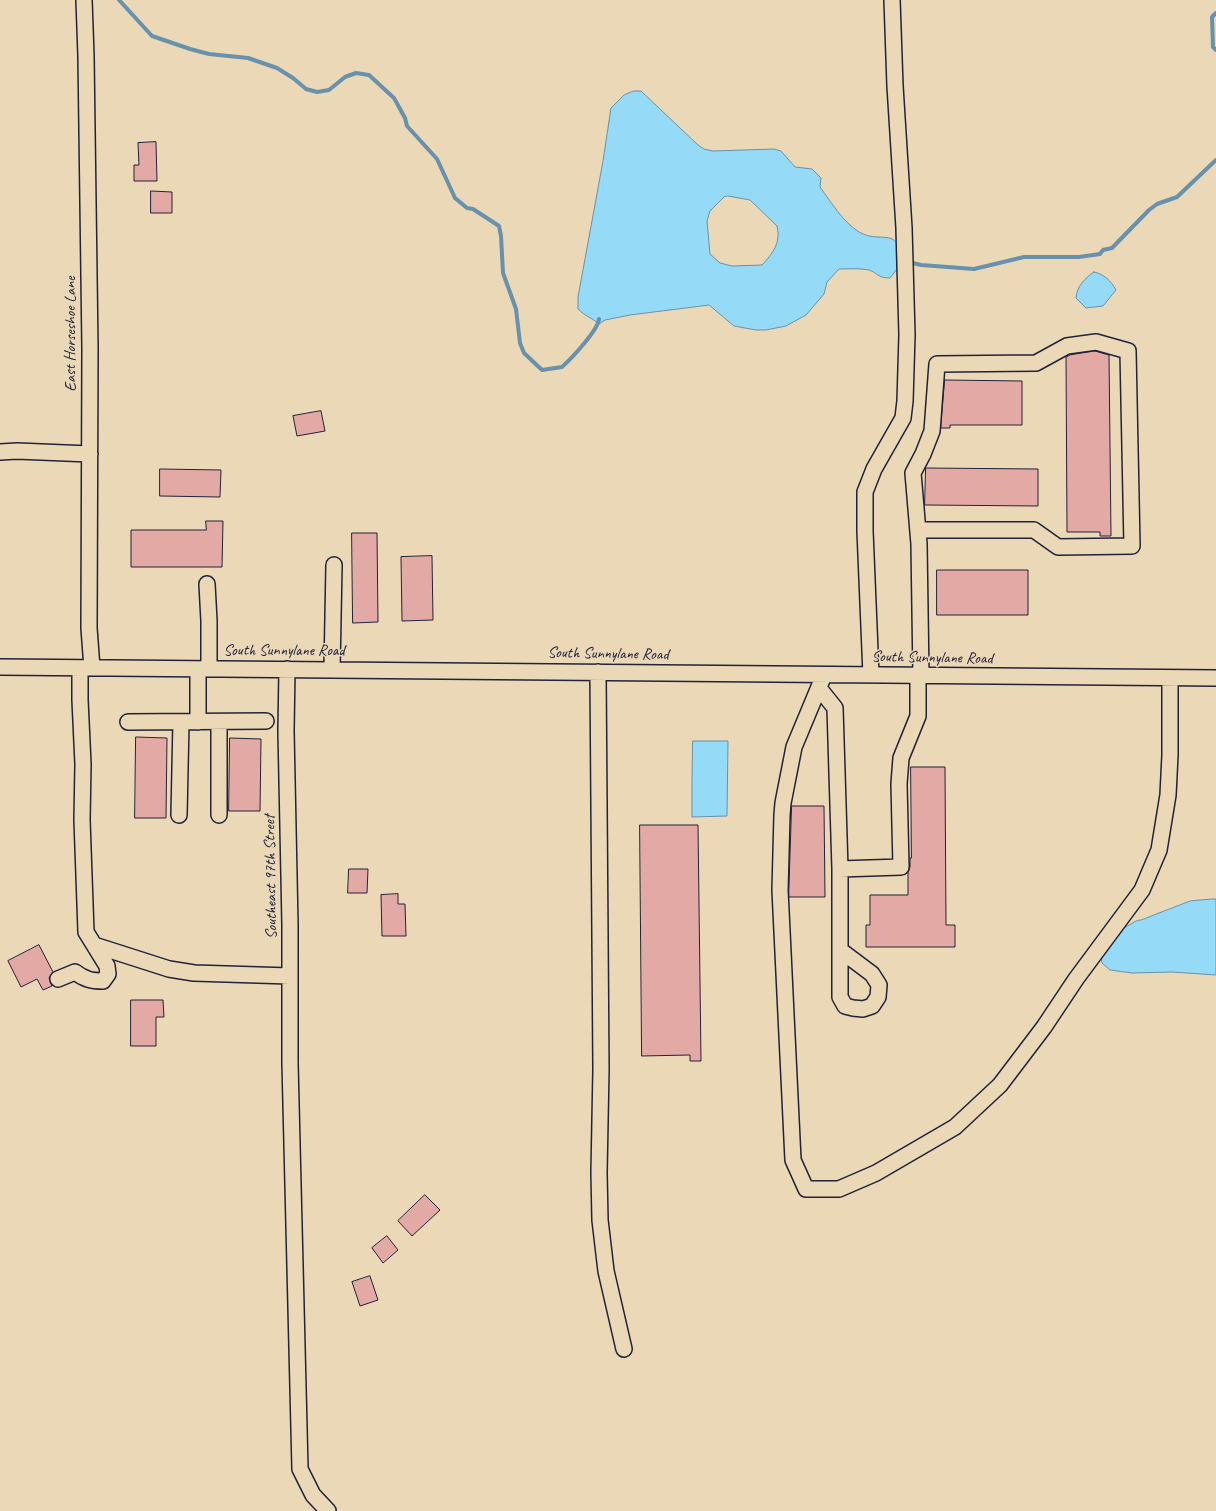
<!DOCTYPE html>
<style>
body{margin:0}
canvas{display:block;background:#ebd8b6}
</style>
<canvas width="1216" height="1511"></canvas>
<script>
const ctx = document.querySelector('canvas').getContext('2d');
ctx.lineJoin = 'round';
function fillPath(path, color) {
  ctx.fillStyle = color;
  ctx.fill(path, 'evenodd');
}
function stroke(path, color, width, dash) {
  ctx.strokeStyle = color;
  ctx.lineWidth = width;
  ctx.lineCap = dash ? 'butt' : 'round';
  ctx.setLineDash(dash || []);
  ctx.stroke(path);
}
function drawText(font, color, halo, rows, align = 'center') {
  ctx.font = font + ' Caveat,sans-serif';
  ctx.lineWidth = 3;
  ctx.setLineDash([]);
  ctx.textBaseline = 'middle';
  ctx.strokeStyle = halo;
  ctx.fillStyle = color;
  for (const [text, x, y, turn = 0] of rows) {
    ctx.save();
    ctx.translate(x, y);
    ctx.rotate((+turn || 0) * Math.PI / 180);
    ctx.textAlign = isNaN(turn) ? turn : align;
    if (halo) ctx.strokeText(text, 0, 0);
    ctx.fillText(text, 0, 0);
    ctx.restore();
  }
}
const water = new Path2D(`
 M634,91H641L698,145L704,149L713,151L774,149L781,151L795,167L812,169L821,178L820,187C831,202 843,222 859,232C882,245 896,224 903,261L890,278C877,278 878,273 869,270C860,268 848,269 839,269L827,282L824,294L806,315L786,326L766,330H756L734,326L709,305L630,315L605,320L599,324C592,318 585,316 578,309V297L603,161L611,108L624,95ZM728,196L750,200L777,226C781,243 773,253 762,265L732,266L720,263L710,254L707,221L710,211L724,197Z
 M1094,272C1104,274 1111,281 1116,290L1103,306L1086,308L1076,298C1077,286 1084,279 1094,272Z
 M693,741H728L727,816L692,817V780Z
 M1212,899H1216V975L1172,972L1132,973L1110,970L1102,963L1101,957L1123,928C1130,926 1134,920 1141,920L1190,901Z`);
fillPath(water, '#95dbf7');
stroke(water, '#6791ac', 1);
stroke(new Path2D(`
 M119,0L152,36L190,49L209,54L248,58L277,68L293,78L306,89L317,92L329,90L345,77L356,73L369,75L394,98L405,118L407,126L437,159L455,198L467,208L473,209L499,226L501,236L503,273L516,309L520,343L524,353L542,370L562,367C572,358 598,330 599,319
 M1216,13L1212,17L1213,47L1216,50
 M909,262L921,265L974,269L1024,257H1079L1100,254L1103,250L1112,248L1149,210L1157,204L1177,197L1216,160`), '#6791ac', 4);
const building = new Path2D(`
 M156,142L157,181H134V165H139L138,143Z
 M151,191L172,192V213H151Z
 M1095,351L1109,355L1111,536H1100V532H1067L1066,357L1070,355Z
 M945,380L1022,381V425H950V428H941Z
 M321,411L325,431L297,436L293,416Z
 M926,468L1038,469V506L925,505Z
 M160,469L221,470L220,497L160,496Z
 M206,521H223L222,567H131V530H206Z
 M352,533H377L378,622L353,623Z
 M432,556L433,620L402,621L401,557Z
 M937,570H1028V615H937Z
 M136,737L167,738L166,818H135Z
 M230,738L261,739L260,811H229Z
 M911,767H945L946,925H955V947H866V925H870V895H908V873L910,867V858H911Z
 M792,806H824L825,897H789Z
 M640,825H698L701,1061H690V1055L642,1056Z
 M349,869H368L367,893H348Z
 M398,894V904H405L406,936H382L381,895Z
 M39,945L53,972L49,978L52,986L43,990L37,979L21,987L8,961Z
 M131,1000H163L164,1017H156V1046H131Z
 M425,1195L440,1210L412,1236L398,1221Z
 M387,1236L398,1250L383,1263L372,1248Z
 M370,1276L378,1300L360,1306L352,1282Z`);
fillPath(building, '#e3a9a5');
stroke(building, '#22223b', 1);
const minor = new Path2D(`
 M84,0L86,56L90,348L89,628L92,668
 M0,452L17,451L90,454
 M918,530H1034L1058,547L1132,546L1128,351L1096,342L1067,346L1036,363L937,364L932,431L923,454L913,473L919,544L921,676
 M207,584L209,621V669
 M0,667L1216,678
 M198,669V722
 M287,669L286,731L290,925V1063L300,1469L313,1495L328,1511
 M332,669L334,565
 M598,672L601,1069L599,1173L600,1220L606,1271L624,1349
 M824,675L794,747L783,803L782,815L780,890L793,1160L806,1189H839L876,1173L955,1127L1000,1085L1044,1027L1076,979L1142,890L1159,850L1168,795L1170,755V678
 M871,675L865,531V492L874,469L903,418L905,401L907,335L904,228L895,86L892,0
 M819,688L835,708L840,869V997L845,1006L853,1008L863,1009L872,1006L878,997L879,985L872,974L840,950
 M128,722L266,721
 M219,722V815
 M179,815L181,722
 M840,869L901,867L899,784L901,758L918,716V676
 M94,945L169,969L194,973L290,976
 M58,979L75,972C84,979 91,981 103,981L108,974L107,966L86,932L82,820L83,764L80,700V668`);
stroke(minor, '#22223b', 18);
stroke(minor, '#ebd8b6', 15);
drawText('16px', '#22223b', '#ebd8b6', [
 ["East Horseshoe Lane",71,334,-90],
 ["South Sunnylane Road",284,651],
 ["South Sunnylane Road",608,654,1],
 ["South Sunnylane Road",932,658,1],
 ["Southeast 97th Street",271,877,-91]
]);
</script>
